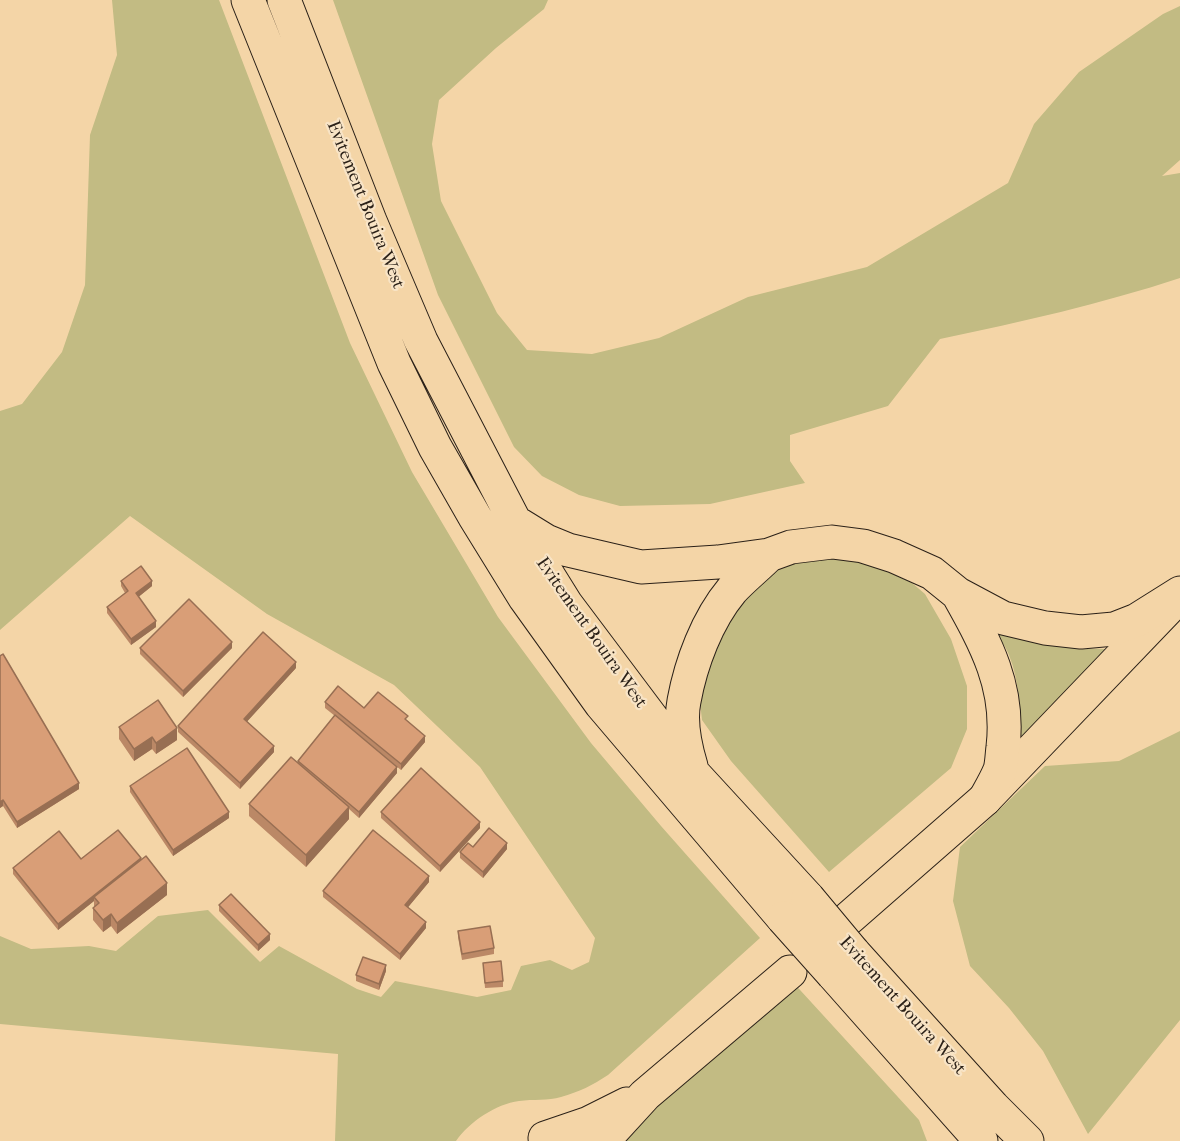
<!DOCTYPE html>
<style>
body{margin:0}
canvas{display:block;background:#f4d5a7}
</style>
<canvas width="1180" height="1141"></canvas>
<script>
const ctx = document.querySelector('canvas').getContext('2d');
ctx.lineJoin = 'round';
function fillPath(path, color) {
  ctx.fillStyle = color;
  ctx.fill(path, 'evenodd');
}
function stroke(path, color, width, dash) {
  ctx.strokeStyle = color;
  ctx.lineWidth = width;
  ctx.lineCap = dash ? 'butt' : 'round';
  ctx.setLineDash(dash || []);
  ctx.stroke(path);
}
function drawText(font, color, halo, rows, align = 'center') {
  ctx.font = font + ' "IM FELL French Canon",serif';
  ctx.lineWidth = 4.5;
  ctx.setLineDash([]);
  ctx.textBaseline = 'middle';
  ctx.strokeStyle = halo;
  ctx.fillStyle = color;
  for (const [text, x, y, turn = 0] of rows) {
    ctx.save();
    ctx.translate(x, y);
    ctx.rotate((+turn || 0) * Math.PI / 180);
    ctx.textAlign = isNaN(turn) ? turn : align;
    if (halo) ctx.strokeText(text, 0, 0);
    ctx.fillText(text, 0, 0);
    ctx.restore();
  }
}
fillPath(new Path2D(`
 M112,0H219L350,343L412,472L498,617L591,743L661,826L760,938L608,1075C593,1085 579,1092 561,1097C548,1101 533,1099 519,1101C496,1104 469,1122 456,1141H335L338,1054L0,1024V936L31,949L89,946L116,951L158,916L208,910L260,962L279,946L357,989L381,997L395,981L477,997L511,990L521,966L550,960L572,970L589,962L595,938L480,767L394,685L267,614L130,516L0,630V411L22,404L62,352L85,285L90,135L117,55Z
 M333,0H548L544,9L496,48L439,100L432,144L441,201L497,313L527,350L592,354L659,338L748,297L867,267L1008,183L1034,124L1079,72L1163,14L1180,6V160L1162,176L1180,173V278C1101,304 1021,322 940,339L888,406L790,435V461L805,483L710,504L620,506L579,495L542,476L514,447L438,295Z
 M798,552L892,566L925,594L951,639L967,686V729L951,768L829,872L731,761L702,720L697,677L725,603Z
 M995,630C1031,645 1067,648 1106,649L1018,740C1020,712 1020,682 1009,655C1006,647 999,638 995,630Z
 M1180,731V1020L1088,1134L1043,1051L1009,1008L970,966L953,901L960,847L1045,766L1119,761Z
 M790,979L919,1120L927,1141H621L622,1132Z`), '#c2bb83');
const major = new Path2D(`
 M849,918L985,799L1172,604
 M545,1138L589,1123L627,1104
 M603,1141L645,1095L790,972`);
const highway = new Path2D(`
 M248,0L394,363L435,447L475,517L525,598L601,704L783,918
 M284,0L370,221L421,341L515,522L566,604L693,773L808,898
 M520,525L546,541L568,550L641,567L718,562L769,555L791,547L832,542L863,546L894,556L932,573L958,594L1003,618L1045,628L1081,632L1114,629L1137,620L1180,593
 M958,594C986,644 1010,687 1003,747C1002,754 1002,763 1000,770C996,780 990,790 985,799
 M691,766C685,746 680,721 684,701C691,663 707,620 732,590C743,578 757,567 769,555
 M853,952L993,1107L1027,1141
 M833,974L981,1141`);
stroke(major, '#2b2118', 35);
stroke(highway, '#2b2118', 35);
stroke(major, '#f4d5a7', 33);
stroke(highway, '#f4d5a7', 33);
const highwayBridge = new Path2D(`
 M808,898L853,952
 M783,918L833,974`);
stroke(highwayBridge, '#2b2118', 35, []);
stroke(highwayBridge, '#f4d5a7', 33);
fillPath(new Path2D(`
 M121,581L152,586L138,597L156,627L131,645L107,613V607L125,593L121,586Z
 M140,648H232L183,697L140,654Z
 M0,656L79,789L17,828L3,806L0,808Z
 M296,668L247,721L274,752L240,789L178,732V726Z
 M325,702L364,708L408,721L425,742L401,770L379,752L397,773L359,818L349,809V819L306,867L249,816V804L298,762V761L335,716L325,708Z
 M119,727L177,740L156,754L152,749L134,761L119,739Z
 M130,786L229,818L173,856L130,792Z
 M381,812L480,828L440,872L381,818Z
 M473,847L507,849L483,878L460,858V852Z
 M81,859L141,860L167,895L117,934L111,926L103,932L93,920V908L94,907V901L58,930L13,874V868Z
 M429,882L408,907L426,928L400,960L323,897V891Z
 M219,905L270,940L258,951L219,911Z
 M458,931L494,948V954L462,960L458,937Z
 M483,963L503,981V987L485,988Z
 M386,971L379,990L356,981V975Z`), '#b86');
fillPath(new Path2D(`
 M152,581V586L136,599V593Z
 M156,621V627L131,645V639Z
 M232,642V648L183,697V691Z
 M296,662V668L244,725V719Z
 M177,728V740L156,754V743Z
 M425,736V742L401,770V764Z
 M152,737V749L134,761V749Z
 M274,746V752L240,789V783Z
 M397,767V773L359,818V812Z
 M79,783V789L17,828V822Z
 M3,800V806L0,808V802Z
 M349,807V819L306,867V855Z
 M229,812V818L173,856V850Z
 M480,822V828L440,872V866Z
 M507,843V849L483,878V872Z
 M141,858V864L94,897V901L58,930V924Z
 M429,876V882L405,911V905Z
 M167,883V895L117,934V923Z
 M111,914V926L103,932V920Z
 M426,922V928L400,960V954Z
 M270,934V940L258,951V945Z
 M386,965V971L379,990V984Z`), '#986f53');
const building = new Path2D(`
 M141,566L152,581L136,593L156,621L131,639L107,607L128,591L121,581Z
 M189,599L232,642L183,691L140,648Z
 M263,632L296,662L244,719L274,746L240,783L178,726Z
 M3,654L79,783L17,822L3,800L0,802V656Z
 M338,686L364,708L378,692L408,716L405,719L425,736L401,764L325,702Z
 M158,700L177,728L156,743L152,737L134,749L119,727Z
 M335,715L397,767L359,812L298,761Z
 M187,748L229,812L173,850L130,786Z
 M291,757L349,807L306,855L249,804Z
 M421,768L480,822L440,866L381,812Z
 M489,828L507,843L483,872L460,852L468,843L473,847Z
 M118,830L141,858L58,924L13,868L59,831L81,859Z
 M373,830L429,876L405,905L426,922L400,954L323,891Z
 M146,856L167,883L117,923L111,914L103,920L93,908L99,903L94,897Z
 M231,894L270,934L258,945L219,905Z
 M490,926L494,948L462,954L458,931Z
 M363,957L386,965L379,984L356,975Z
 M501,961L503,981L485,983L483,963Z`);
fillPath(building, '#d99e77');
stroke(building, '#986f53', 1.5);
drawText('18px', '#2b2118', '#f8e4c6', [
 ["Evitement Bouira West",365,205,68],
 ["Evitement Bouira West",591,633,55],
 ["Evitement Bouira West",902,1006,48]
]);
</script>
